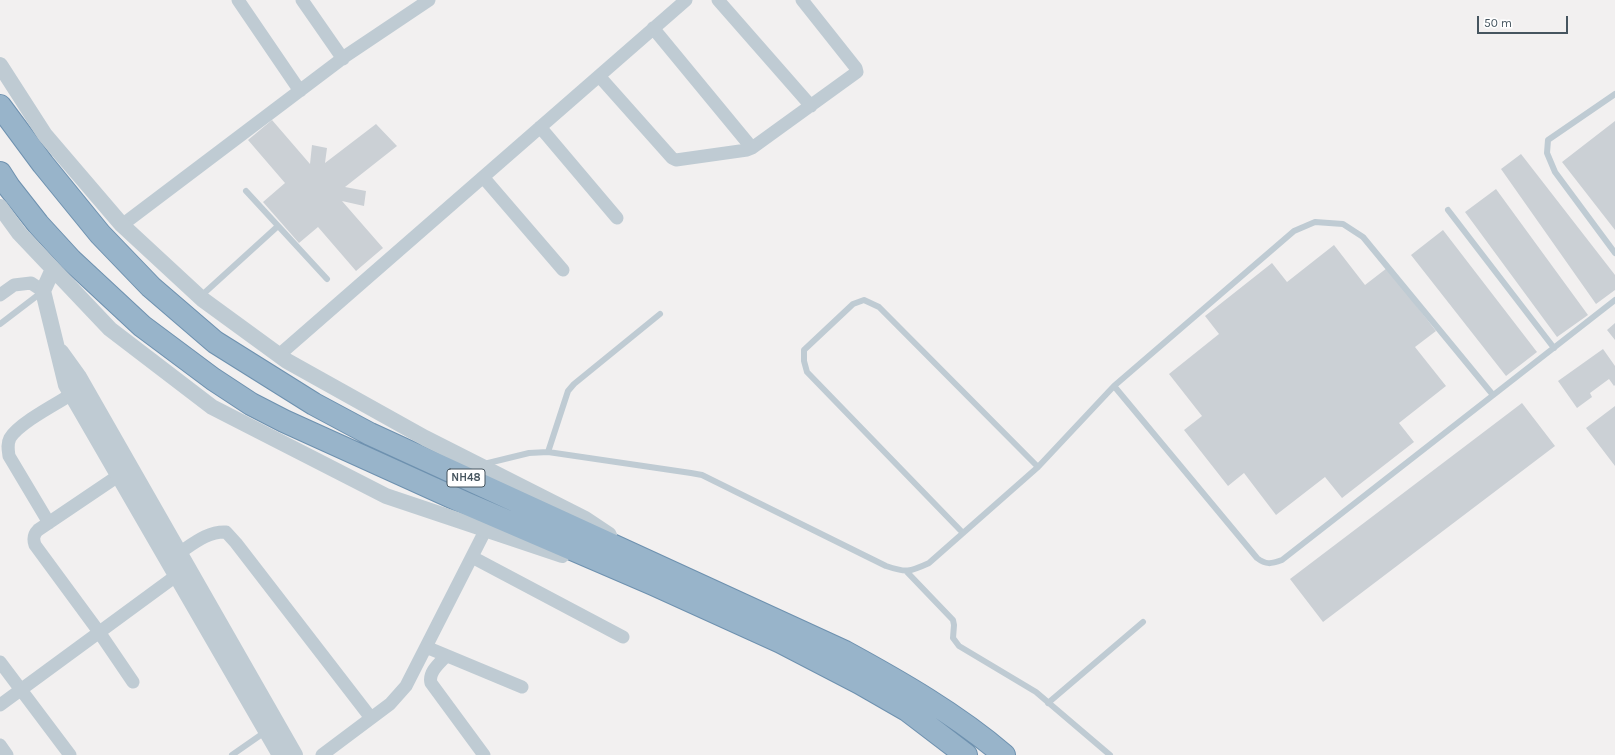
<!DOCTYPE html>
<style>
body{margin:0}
#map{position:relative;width:1615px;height:755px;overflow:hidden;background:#f2f0f0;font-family:Karla,sans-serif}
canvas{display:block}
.scale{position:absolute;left:1477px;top:16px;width:91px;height:18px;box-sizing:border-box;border:2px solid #46555f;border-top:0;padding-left:5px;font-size:12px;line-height:14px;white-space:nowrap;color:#46555f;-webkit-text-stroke:3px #fff;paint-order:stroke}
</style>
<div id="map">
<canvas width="1615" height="755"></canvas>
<div class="scale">50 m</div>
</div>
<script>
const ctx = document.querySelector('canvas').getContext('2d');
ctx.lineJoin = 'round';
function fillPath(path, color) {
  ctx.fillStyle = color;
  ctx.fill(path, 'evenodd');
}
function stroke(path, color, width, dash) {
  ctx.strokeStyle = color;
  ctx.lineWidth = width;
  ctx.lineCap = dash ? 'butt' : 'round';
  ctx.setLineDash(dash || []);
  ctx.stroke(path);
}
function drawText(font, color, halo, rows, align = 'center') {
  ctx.font = font + ' Karla,sans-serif';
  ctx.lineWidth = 3;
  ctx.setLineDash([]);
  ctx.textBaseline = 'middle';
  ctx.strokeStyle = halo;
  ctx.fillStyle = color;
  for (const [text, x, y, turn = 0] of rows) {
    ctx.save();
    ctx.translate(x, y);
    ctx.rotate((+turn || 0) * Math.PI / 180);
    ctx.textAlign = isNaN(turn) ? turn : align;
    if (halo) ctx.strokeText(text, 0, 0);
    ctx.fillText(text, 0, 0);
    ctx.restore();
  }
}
fillPath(new Path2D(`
 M272,120L310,164L312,145L327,148L325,163L376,124L397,146L345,187L366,191L364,206L342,201L383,248L356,271L318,227L299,243L263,202L285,183L248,140Z
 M1615,121V230L1562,162Z
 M1521,154L1615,275V290L1596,304L1501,169Z
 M1496,189L1588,315L1557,337L1465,212Z
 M1443,230L1537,352L1506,376L1411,255Z
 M1334,245L1365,285L1387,268L1436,331L1415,347L1446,386L1399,423L1414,442L1342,498L1325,477L1276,515L1244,473L1228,486L1184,430L1202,416L1169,374L1219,334L1205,316L1272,263L1287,282Z
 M1615,323V340L1607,330Z
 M1603,349L1615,366V385L1614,386L1609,379L1590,393L1592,397L1577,408L1558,381Z
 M1522,403L1555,446L1323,622L1290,579Z
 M1615,406V466L1586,428Z`), '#cbd0d5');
const trunk = new Path2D(`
 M0,106L43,164L100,234L151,287L215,342L314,404L370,434L845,652C900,682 956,714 1004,755
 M0,173L9,187L38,224L71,260L142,326L213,379L251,404L284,421L465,503L653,584L781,642L860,683L907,710L966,755`);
stroke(trunk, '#6e91af', 24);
stroke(new Path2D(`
 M1615,94L1548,140L1547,153L1555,172L1615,253
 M246,191L327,279
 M1448,210L1554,348
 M201,296L278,226
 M0,324L42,292
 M1114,386L1294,231L1315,222L1343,224L1363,237L1493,395
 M548,452L568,391L574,384L660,314
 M484,464L529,453L548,452L691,473L702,475L886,566C907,573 909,572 929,563L1038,467L1114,386L1257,558C1266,565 1271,564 1282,560L1615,300
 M963,533L807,372L804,361V350L853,304L864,300L879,307L1038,467
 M907,572L953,620L954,625L953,638L959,646L1036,692L1110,755
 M1048,703L1143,622
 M232,755L265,732`), '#bfcbd3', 6);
stroke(new Path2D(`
 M238,0L300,91
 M302,0L343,59
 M718,0L811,106
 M653,28L752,148
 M599,76L672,158L676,160L747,150L752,148L857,72L856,68L802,0
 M540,127L617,218
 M483,177L563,270
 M122,225L347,55L429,0
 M0,295L14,285L31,283L43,291
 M279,355L686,0
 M118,476L38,530C33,535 33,539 35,545L99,632L133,682
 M49,523L9,456C8,449 7,444 10,438C19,423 56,404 72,394
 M179,553C193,544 208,531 226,532L236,543L371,718
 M472,557L623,637
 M426,647L522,687
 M446,656C440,663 428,672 431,683L484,755
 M0,662L70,755
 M0,705L184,570
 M0,745L7,755
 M322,755L390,704L406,686L486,529`), '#bfcbd3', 13);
stroke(new Path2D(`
 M0,65L45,135L122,225L202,299L287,361L425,438L585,519L609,535
 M0,207L19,233L110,329L212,407L386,496L562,555
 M53,269L43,291L66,385L280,755
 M61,352L79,377L295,755`), '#bfcbd3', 16);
stroke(trunk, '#98b4ca', 22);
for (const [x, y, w] of [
 [466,478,38]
]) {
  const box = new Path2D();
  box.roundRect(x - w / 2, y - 9, w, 18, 3);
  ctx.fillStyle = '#fff';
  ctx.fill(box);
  stroke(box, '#46555f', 1);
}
drawText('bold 11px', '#46555f', null, [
 ["NH48",466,478]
]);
</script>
